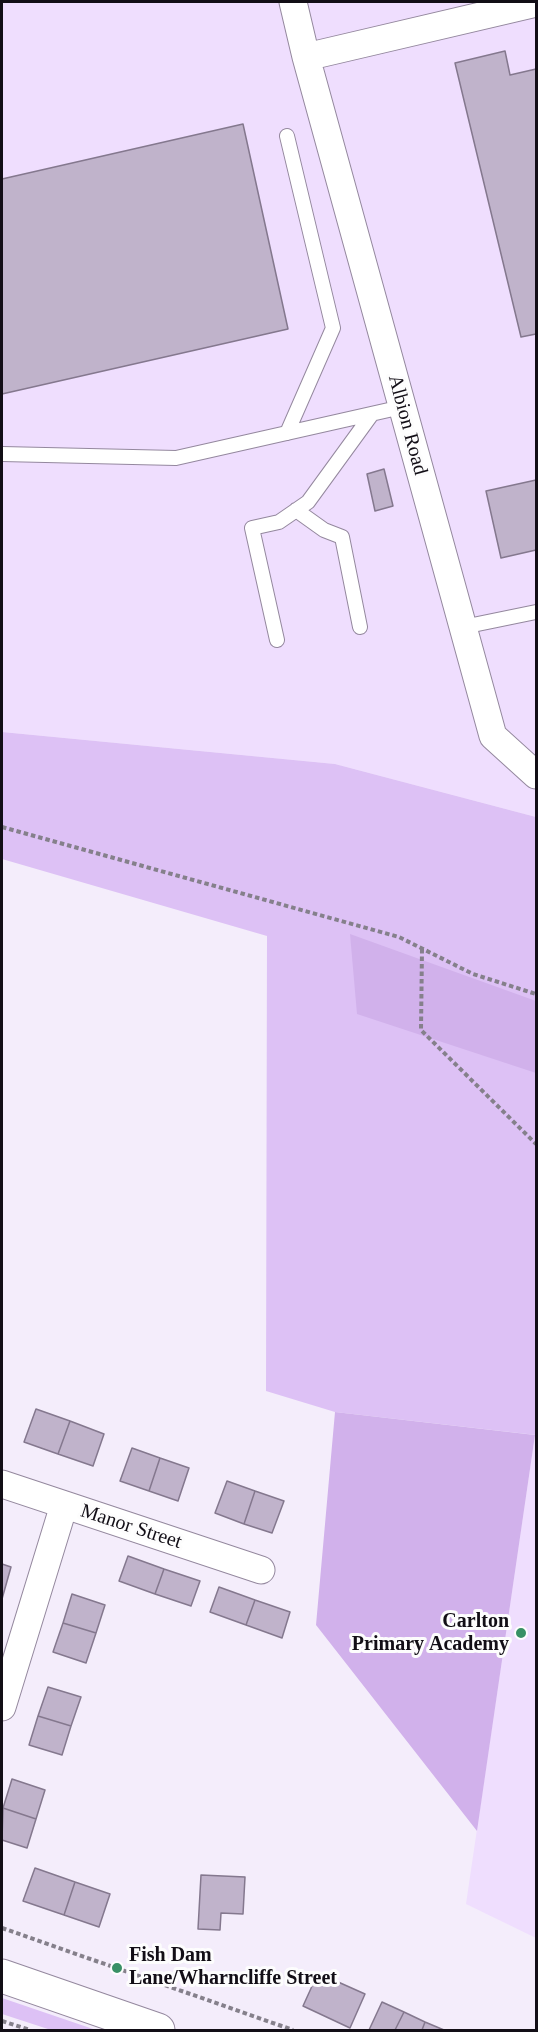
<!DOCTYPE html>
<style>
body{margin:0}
#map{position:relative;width:538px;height:2032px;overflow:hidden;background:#f4edfb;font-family:Georgia,serif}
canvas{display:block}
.frame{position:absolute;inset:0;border:3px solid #120e16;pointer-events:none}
</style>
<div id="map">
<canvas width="538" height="2032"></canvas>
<div class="frame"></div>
</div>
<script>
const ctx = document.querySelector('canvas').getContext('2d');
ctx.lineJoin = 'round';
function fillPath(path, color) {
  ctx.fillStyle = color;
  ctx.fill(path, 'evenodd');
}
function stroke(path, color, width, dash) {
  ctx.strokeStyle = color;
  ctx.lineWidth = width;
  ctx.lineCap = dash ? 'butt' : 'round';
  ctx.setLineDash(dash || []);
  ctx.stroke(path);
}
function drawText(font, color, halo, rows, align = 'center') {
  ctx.font = font + ' Georgia,serif';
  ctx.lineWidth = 6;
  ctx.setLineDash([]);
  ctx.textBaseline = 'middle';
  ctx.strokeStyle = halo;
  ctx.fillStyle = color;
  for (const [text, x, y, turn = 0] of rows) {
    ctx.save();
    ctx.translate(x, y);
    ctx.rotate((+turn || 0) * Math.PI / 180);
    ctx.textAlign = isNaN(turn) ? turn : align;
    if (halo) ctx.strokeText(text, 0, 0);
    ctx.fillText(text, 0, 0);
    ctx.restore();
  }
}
fillPath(new Path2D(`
 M2,2H536V817L335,764L2,732Z
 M535,1435H536V1938L466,1904Z`), '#efdefe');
fillPath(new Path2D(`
 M2,732L335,764L536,817V1435L335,1412L266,1391L267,936L2,859Z
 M2,1998L96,2030H51L2,2014Z`), '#ddc1f5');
fillPath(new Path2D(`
 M350,934L536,1001V1073L357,1014Z
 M335,1412L535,1435L477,1831L316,1625Z`), '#d1b1eb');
const building = new Path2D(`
 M505,51L510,75L536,69V334L521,337L455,63Z
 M243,124L288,329L2,394V179Z
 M384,469L393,506L375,511L367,474Z
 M536,480V550L501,558L486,491Z
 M36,1409L70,1421L58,1454L24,1442Z
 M70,1421L104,1434L93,1466L58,1454Z
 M132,1448L160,1458L149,1491L120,1481Z
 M160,1458L189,1468L178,1501L149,1491Z
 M227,1481L255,1491L244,1524L215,1513Z
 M255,1491L284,1501L272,1533L244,1524Z
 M128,1556L164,1569L155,1594L119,1581Z
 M2,1564L11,1567L2,1599Z
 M164,1569L200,1581L191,1606L155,1594Z
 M219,1587L255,1600L246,1625L210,1612Z
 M72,1594L105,1605L96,1633L63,1623Z
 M255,1600L290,1612L282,1638L246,1625Z
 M63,1623L96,1633L86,1663L53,1652Z
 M48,1687L81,1697L71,1726L38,1716Z
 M38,1716L71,1726L62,1755L29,1745Z
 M12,1779L45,1790L36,1819L3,1808Z
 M3,1808L36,1819L27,1848L2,1840Z
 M35,1868L75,1882L64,1915L23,1901Z
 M201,1875L245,1877L243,1914L221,1913L220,1930L198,1929Z
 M75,1882L110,1894L99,1927L64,1915Z
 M318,1973L365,1994L350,2028L303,2006Z
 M382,2002L404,2012L395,2030H369Z
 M404,2012L425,2022L422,2030H395Z
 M425,2022L444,2030H422Z`);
fillPath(building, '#c0b3cb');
stroke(building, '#84788e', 1.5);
const lane = new Path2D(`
 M287,136L333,328L287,433
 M2,454L176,458L402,407
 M296,510L324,530L342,537L360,627
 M463,627L536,612
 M277,640L252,528L279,522L308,502L372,414`);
const street = new Path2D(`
 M293,2L306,57L493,736L536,775
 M306,57L536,3
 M2,1484L261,1570
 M2,1707L64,1505`);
const secondary = new Path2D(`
 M2,1976L158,2030`);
stroke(lane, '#94889e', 16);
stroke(street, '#94889e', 29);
stroke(secondary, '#94889e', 35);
stroke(new Path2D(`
 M2,827L399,937L473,974L536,994
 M422,949L421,1030L536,1144
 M2,1928L293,2030
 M2,2021L30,2030`), '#85808b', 4, [4.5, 3]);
stroke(lane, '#fff', 14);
stroke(street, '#fff', 27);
stroke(secondary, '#fff', 33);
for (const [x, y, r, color] of [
 [521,1633,6,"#389065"],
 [117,1968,6,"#389065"]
]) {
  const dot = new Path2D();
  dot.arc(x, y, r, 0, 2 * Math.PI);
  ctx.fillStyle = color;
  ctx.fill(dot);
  stroke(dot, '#fdfdfd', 2);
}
drawText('20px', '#120e16', '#fdfdfd', [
 ["Albion Road",407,425,75],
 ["Manor Street",131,1527,18]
]);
drawText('bold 20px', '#120e16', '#fdfdfd', [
 ["Carlton",509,1622],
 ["Primary Academy",509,1645],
 ["Fish Dam",129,1956,"left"],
 ["Lane/Wharncliffe Street",129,1979,"left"]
], 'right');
</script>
